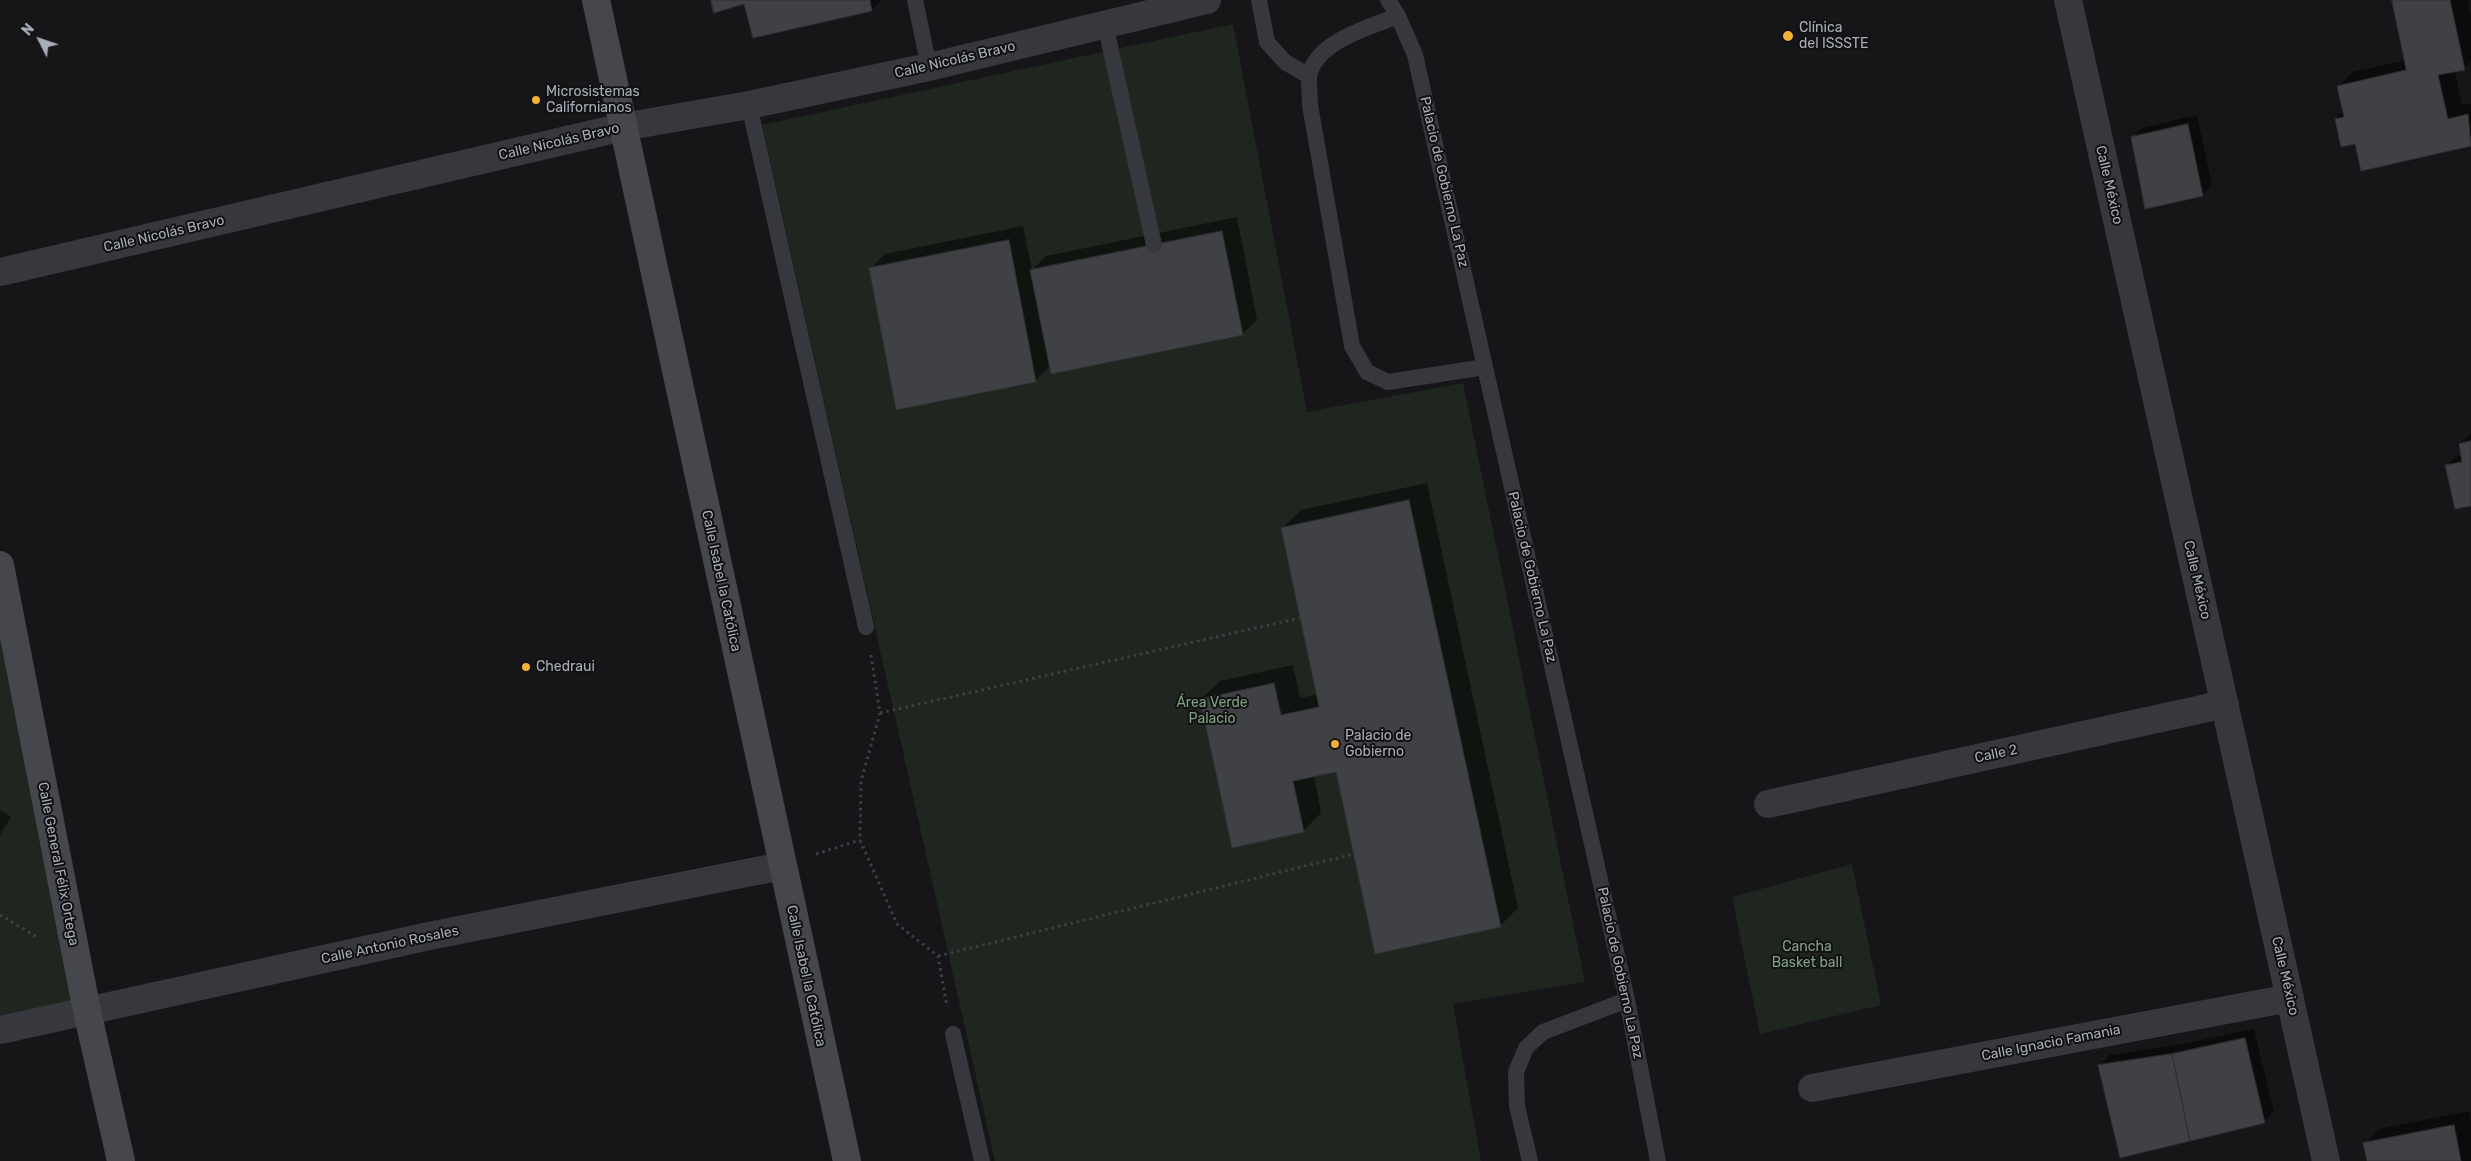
<!DOCTYPE html>
<meta charset="utf-8">
<style>
body{margin:0}
#map{position:relative;width:2471px;height:1161px;overflow:hidden;background:#161618;font-family:Rubik,sans-serif}
canvas{display:block}
.north{position:absolute;left:15px;top:15px;width:50px;height:50px;-webkit-text-stroke:4px #111113;paint-order:stroke;rotate:311deg;font-size:14px;font-weight:700;line-height:20px;text-align:center;color:#a8adb8}
.north::after{content:'';display:block;margin:auto;width:18px;height:22px;background:#a8adb8;clip-path:polygon(50% 0,100% 100%,50% 72%,0 100%)}
</style>
<div id="map">
<canvas width="2471" height="1161"></canvas>
<div class="north">N</div>
</div>
<script>
const ctx = document.querySelector('canvas').getContext('2d');
ctx.lineJoin = 'round';
function fillPath(path, color) {
  ctx.fillStyle = color;
  ctx.fill(path, 'evenodd');
}
function stroke(path, color, width, dash) {
  ctx.strokeStyle = color;
  ctx.lineWidth = width;
  ctx.lineCap = dash ? 'butt' : 'round';
  ctx.setLineDash(dash || []);
  ctx.stroke(path);
}
function drawText(font, color, halo, rows, align = 'center') {
  ctx.font = font + ' Rubik,sans-serif';
  ctx.lineWidth = 4;
  ctx.setLineDash([]);
  ctx.textBaseline = 'middle';
  ctx.strokeStyle = halo;
  ctx.fillStyle = color;
  for (const [text, x, y, turn = 0] of rows) {
    ctx.save();
    ctx.translate(x, y);
    ctx.rotate((+turn || 0) * Math.PI / 180);
    ctx.textAlign = isNaN(turn) ? turn : align;
    if (halo) ctx.strokeText(text, 0, 0);
    ctx.fillText(text, 0, 0);
    ctx.restore();
  }
}
fillPath(new Path2D(`
 M1233,24L1307,412L1463,383L1585,982L1453,1004L1481,1161H995L762,125Z
 M0,631L81,1005L0,1023Z
 M1852,864L1881,1005L1760,1034L1732,897Z`), '#1e261f');
fillPath(new Path2D(`
 M712,0H881L872,10Z
 M2394,0H2468L2471,16V62L2465,68L2455,71L2462,105L2471,103V145L2362,169L2356,142L2336,119L2344,111L2339,86L2353,72L2406,60Z
 M2197,115L2212,185L2202,195L2132,138L2142,128Z
 M1237,217L1257,320L1242,334L1050,366L1035,381L870,269L885,254L1023,226L1032,270L1046,256Z
 M2470,434H2471V504L2447,466L2456,456L2462,455L2460,444Z
 M1427,483L1518,908L1500,926L1337,770L1314,775L1321,813L1303,831L1201,699L1220,681L1293,665L1300,698L1318,694L1282,528L1301,510Z
 M0,810L11,817L0,835Z
 M2254,1029L2274,1112L2264,1122L2099,1065L2109,1055L2182,1044Z
 M2469,1111L2471,1123V1161H2368L2365,1144L2379,1129Z`), '#0007');
const building = new Path2D(`
 M711,0H870L872,11L753,38L744,4L714,13Z
 M2392,0H2450L2465,70L2438,75L2448,119L2468,114L2471,146L2361,171L2355,144L2341,147L2335,119L2344,117L2337,86L2406,70Z
 M2188,124L2203,196L2145,209L2131,137Z
 M1222,231L1243,335L1051,374L1030,270Z
 M1009,240L1036,382L896,410L869,268Z
 M2471,441V506L2455,509L2445,465L2462,462L2459,444Z
 M1409,500L1501,927L1375,954L1336,772L1293,781L1304,832L1232,848L1200,699L1274,683L1281,715L1319,707L1281,528Z
 M2245,1038L2265,1123L2190,1141L2172,1054Z
 M2172,1054L2190,1141L2120,1158L2098,1065Z
 M2454,1125L2461,1161H2367L2363,1143Z`);
fillPath(building, '#404145');
stroke(building, '#303034', 1);
stroke(new Path2D(`
 M871,655L880,713L861,781L860,840L897,924L938,956L947,1007
 M880,713L1300,618
 M816,854L860,840
 M0,915L37,937
 M938,956L1354,854`), '#3d3f44', 3, [2.5, 4]);
stroke(new Path2D(`
 M915,0L929,67
 M1259,0L1267,42L1285,62L1309,76
 M1388,0L1398,16L1415,55L1627,1000L1658,1161
 M1398,16C1370,27 1313,42 1309,78C1309,87 1310,96 1310,105L1352,346L1367,372L1388,382L1485,367
 M1105,24L1154,245
 M749,105L866,627
 M953,1034L982,1161
 M1530,1161L1517,1106L1516,1072L1526,1048L1543,1032L1627,1000`), '#37383d', 16);
stroke(new Path2D(`
 M2068,0L2326,1161
 M0,272L623,127L749,105L929,67L1207,0
 M1768,804L2225,704
 M0,1030L429,936L782,866
 M1812,1088L2290,998`), '#37383d', 28);
stroke(new Path2D(`
 M596,0L847,1161
 M0,565L87,1011L121,1161`), '#45474d', 28);
for (const [x, y, r, color] of [
 [1788,36,6,"#f2b134"],
 [536,100,5,"#f2b134"],
 [526,667,5,"#f2b134"],
 [1335,744,5,"#f2b134"]
]) {
  const dot = new Path2D();
  dot.arc(x, y, r, 0, 2 * Math.PI);
  ctx.fillStyle = color;
  ctx.fill(dot);
  stroke(dot, '#111113', 2);
}
drawText('14px', '#a8adb8', '#111113', [
 ["Clínica",1799,28],
 ["del ISSSTE",1799,44],
 ["Microsistemas",546,92],
 ["Californianos",546,108],
 ["Chedraui",536,667],
 ["Palacio de",1345,736],
 ["Gobierno",1345,752]
], 'left');
drawText('14px', '#a8adb8', '#111113', [
 ["Calle Nicolás Bravo",955,60,-13],
 ["Calle Nicolás Bravo",559,142,-13],
 ["Palacio de Gobierno La Paz",1444,182,77],
 ["Calle México",2109,185,77],
 ["Calle Nicolás Bravo",164,234,-13],
 ["Palacio de Gobierno La Paz",1532,577,77],
 ["Calle México",2197,580,77],
 ["Calle Isabel la Católica",721,581,78],
 ["Calle 2",1996,754,-12],
 ["Calle General Félix Ortega",58,864,79],
 ["Calle Antonio Rosales",390,945,-12],
 ["Palacio de Gobierno La Paz",1620,973,78],
 ["Calle Isabel la Católica",806,976,78],
 ["Calle México",2285,976,77],
 ["Calle Ignacio Famania",2051,1043,-11]
]);
drawText('14px', '#7fa381', '#111113', [
 ["Área Verde",1212,703],
 ["Palacio",1212,719],
 ["Cancha",1807,947],
 ["Basket ball",1807,963]
]);
</script>
